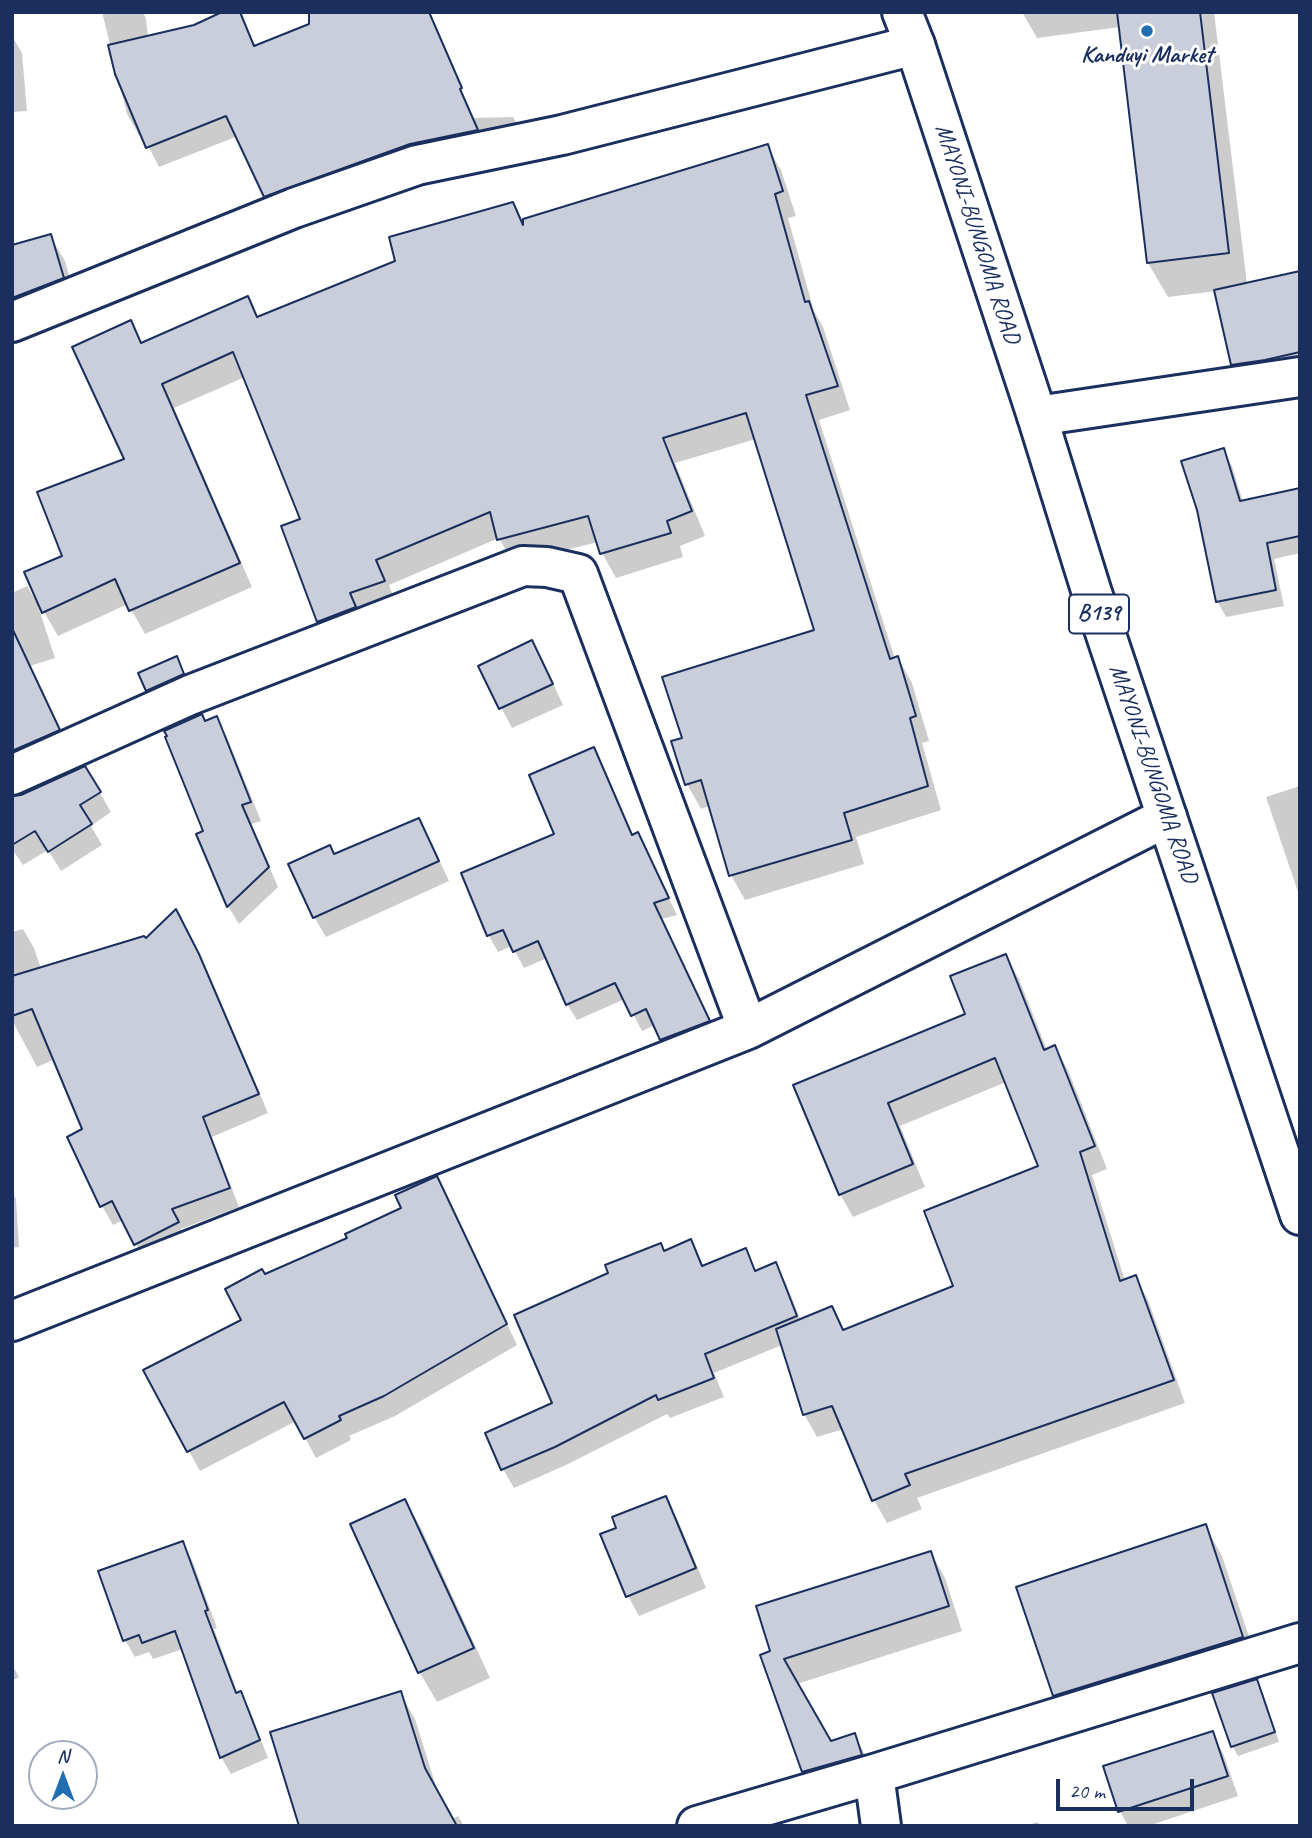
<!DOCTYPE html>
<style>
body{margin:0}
#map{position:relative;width:1312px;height:1838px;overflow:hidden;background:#fff;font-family:Caveat,sans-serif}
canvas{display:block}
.frame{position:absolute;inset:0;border:14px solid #1b2f5e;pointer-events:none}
.north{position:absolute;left:28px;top:1740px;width:70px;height:70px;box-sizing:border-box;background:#fff;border:2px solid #a4acbf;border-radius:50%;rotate:0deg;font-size:19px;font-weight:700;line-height:28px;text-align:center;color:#1b2f5e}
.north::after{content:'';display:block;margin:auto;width:24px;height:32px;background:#1f6fb2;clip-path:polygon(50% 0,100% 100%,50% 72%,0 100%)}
.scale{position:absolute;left:1056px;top:1779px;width:138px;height:32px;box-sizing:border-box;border:4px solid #1b2f5e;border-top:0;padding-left:9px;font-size:21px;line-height:24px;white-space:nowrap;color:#1b2f5e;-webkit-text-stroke:5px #fff;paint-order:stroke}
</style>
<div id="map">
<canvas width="1312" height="1838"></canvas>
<div class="frame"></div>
<div class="north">N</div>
<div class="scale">20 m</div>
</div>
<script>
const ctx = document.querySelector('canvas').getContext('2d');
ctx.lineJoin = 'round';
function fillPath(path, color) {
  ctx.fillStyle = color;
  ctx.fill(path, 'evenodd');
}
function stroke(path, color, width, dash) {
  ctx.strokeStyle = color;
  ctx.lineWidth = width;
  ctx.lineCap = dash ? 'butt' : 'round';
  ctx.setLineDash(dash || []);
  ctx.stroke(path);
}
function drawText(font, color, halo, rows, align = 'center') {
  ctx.font = font + ' Caveat,sans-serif';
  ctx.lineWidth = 6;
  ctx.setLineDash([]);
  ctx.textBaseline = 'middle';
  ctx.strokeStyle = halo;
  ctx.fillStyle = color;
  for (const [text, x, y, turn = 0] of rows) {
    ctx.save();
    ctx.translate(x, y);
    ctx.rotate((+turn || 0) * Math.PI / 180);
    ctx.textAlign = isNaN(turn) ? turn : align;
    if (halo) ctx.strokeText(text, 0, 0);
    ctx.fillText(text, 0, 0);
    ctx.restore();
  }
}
fillPath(new Path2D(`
 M102,12H143L146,19L148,37L189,29L238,12L256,47L394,120L513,117L525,138L277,216L265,196L238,136L159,167L142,134L139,135L127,114Z
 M1022,12H1214L1247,284L1300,273V385L1250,394L1233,364L1216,291L1168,297L1148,263L1120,27L1037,38Z
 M12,36L22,53L27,111L12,112Z
 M767,146L781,170L796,216L788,218L814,311L823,327L850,410L819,420L895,659L898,658L912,683L929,741L922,743L941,810L856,837L864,864L745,900L731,875L710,806L701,809L687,784L684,739L816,631L756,439L675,463L705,536L680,546L683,557L616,578L602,553L598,542L513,563L499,538L389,585L397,606L333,646L319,621L284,527L303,520L245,377L174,408L252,587L145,634L128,604L58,636L40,605L38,606L55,658L30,666L68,748L12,774V593L27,586L36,601L38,600L126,460L130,323L143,344L247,298L258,318L398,262L512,204L522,222Z
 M50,236L65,261L77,304L12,332V246Z
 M1223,450L1232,466L1243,502L1300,490V553L1274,559L1284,606L1226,617L1217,601Z
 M531,642L543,662L563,705L512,728L480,667Z
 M181,668L188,684L153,699L148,690Z
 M216,719L227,737L261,821L251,824L278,887L239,924L228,906L198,835L206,831L205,723Z
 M593,749L603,765L633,836L646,851L677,915L662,919L718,1037L671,1056L655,1025L642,1031L625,999L577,1020L567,1004L547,958L524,968L512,946L498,952L489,936L463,874L556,835Z
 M1300,786V898L1266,797Z
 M100,793L111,812L91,826L102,845L61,871L48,850L23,865L12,849V798Z
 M419,820L430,840L449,881L326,937L314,917Z
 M23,929L34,948L41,969L186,930L209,975L268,1113L212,1137L239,1207L181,1229L188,1241L146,1263L123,1220L113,1225L102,1206L84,1130L55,1059L37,1067L12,1020V932Z
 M1006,956L1019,979L1047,1050L1055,1047L1068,1070L1107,1169L1092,1175L1125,1281L1135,1277L1148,1300L1185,1403L917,1498L922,1509L887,1523L874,1500L844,1429L817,1437L804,1414L782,1345L714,1373L724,1397L670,1418L667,1414L566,1465L514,1488L503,1469L487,1434L554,1404L664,1252L691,1242L704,1267L745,1250L757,1272L775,1264L786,1283L801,1321L832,1308L845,1331L956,1287L1040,1167L1006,1082L900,1126L925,1187L853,1217L840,1194L795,1086L967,1015Z
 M436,1178L448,1198L517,1345L395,1416L349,1436L351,1440L316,1458L296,1421L200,1471L189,1451L243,1320L264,1276L349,1239L403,1209Z
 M12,1192L16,1199L19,1247L12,1248Z
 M665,1498L677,1518L706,1588L639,1616L628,1596L619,1529Z
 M405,1501L422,1530L490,1678L437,1702L420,1673L352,1525Z
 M1205,1526L1222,1556L1259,1667L1071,1725L1054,1695Z
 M182,1543L192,1560L217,1628L214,1629L238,1694L241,1693L250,1710L268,1758L231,1774L221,1757L183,1649L153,1659L149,1652L135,1657L125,1640Z
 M931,1553L945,1578L962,1631L797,1684L830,1743L854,1735L868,1760L818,1796L803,1772L762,1656Z
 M12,1665L19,1677L12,1681Z
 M1257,1681L1262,1691L1279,1742L1238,1756L1233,1747L1214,1694Z
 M400,1693L415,1719L439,1796L452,1819L458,1816L464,1826H301Z
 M1212,1733L1223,1753L1238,1796L1148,1826H1128L1120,1811Z
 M1038,1822L1040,1826H1024Z`), '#0003');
const building = new Path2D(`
 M222,12H240L254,46L309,24V12H429L462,88L460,89L478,130L410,144L264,197L226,116L146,148L115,74L108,45L194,25Z
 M1117,12H1200L1229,253L1147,263Z
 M768,144L783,191L775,194L805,302L809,301L838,386L806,395L890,659L898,656L916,716L910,718L928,786L844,813L852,840L729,876L701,780L685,785L671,741L682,738L662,677L814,630L746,413L663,438L692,511L667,521L671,533L600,554L588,516L497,540L490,512L376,560L385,581L350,593L356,607L317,622L281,526L300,519L233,352L162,384L240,563L129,611L115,579L42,613L24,572L62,556L37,492L124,459L72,347L131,320L141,343L248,296L257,317L395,261L389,237L513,202L523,225V219Z
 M51,234L64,278L12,298V245Z
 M1300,271V352L1265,360L1231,365L1214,290Z
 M1224,448L1240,501L1300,488V536L1267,543L1276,590L1216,602L1197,510L1181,461Z
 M12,628L60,730L12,751Z
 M532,640L553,684L499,709L478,666Z
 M177,656L184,674L146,691L138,673Z
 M202,714L205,721L217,716L251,802L242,805L269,867L227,907L196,834L203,831L165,737L167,736L164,731Z
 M594,747L632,835L638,832L669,898L654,903L710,1021L660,1040L646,1009L631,1016L615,983L566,1005L538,941L513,952L503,930L487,936L461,873L554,834L529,775Z
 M85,766L101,792L80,805L92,824L48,852L35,831L12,845V796L21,795Z
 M419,818L439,861L313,918L288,864L330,845L334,854Z
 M176,909L199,954L259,1094L203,1117L230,1188L172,1209L179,1222L134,1245L112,1201L100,1207L67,1137L82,1129L32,1009L12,1016V976L144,936L146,938Z
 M1006,954L1044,1050L1055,1045L1095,1146L1080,1152L1120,1281L1136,1275L1174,1380L905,1474L910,1485L872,1501L832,1406L803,1415L776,1329L832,1306L843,1330L953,1286L924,1211L1038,1166L995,1058L888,1103L913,1164L839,1195L793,1085L965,1014L950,976Z
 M437,1176L507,1324L384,1396L339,1416L341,1420L304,1439L284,1402L187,1452L143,1370L241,1320L225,1289L262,1269L265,1274L347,1238L345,1234L401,1208L395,1195Z
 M691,1239L702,1266L746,1248L755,1271L776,1262L797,1316L705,1354L714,1378L658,1400L656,1395L555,1447L501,1470L485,1433L552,1403L514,1315L608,1273L605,1265L661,1243L664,1251Z
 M666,1496L696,1568L626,1597L600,1534L616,1528L612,1517Z
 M405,1499L474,1648L418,1673L350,1524Z
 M1206,1524L1243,1637L1053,1696L1016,1587Z
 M183,1541L208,1610L205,1611L236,1693L241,1691L260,1740L220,1758L175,1631L142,1643L139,1635L123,1641L98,1571Z
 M931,1551L949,1606L784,1659L831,1741L855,1733L862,1755L802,1772L760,1655L770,1651L756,1606Z
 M1257,1679L1275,1732L1231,1747L1212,1693Z
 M401,1691L425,1768L457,1826H299L270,1732Z
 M1213,1731L1228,1776L1118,1812L1103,1766Z`);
fillPath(building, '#caceda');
stroke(building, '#1b2f5e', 2);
const minor = new Path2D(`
 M12,322L294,208L417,165L562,135L915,45
 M1037,416L1300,377
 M12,775L190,695L523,566L547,567L578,574L748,1029
 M12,1321L748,1029L1167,817
 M874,1774L881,1826
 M697,1826L874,1774L1300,1643`);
const primary = new Path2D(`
 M902,12L915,45L1037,416L1091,590L1300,1215`);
stroke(minor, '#1b2f5e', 44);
stroke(primary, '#1b2f5e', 44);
stroke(minor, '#fff', 38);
stroke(primary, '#fff', 38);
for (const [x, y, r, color] of [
 [1147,31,7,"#1f6fb2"]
]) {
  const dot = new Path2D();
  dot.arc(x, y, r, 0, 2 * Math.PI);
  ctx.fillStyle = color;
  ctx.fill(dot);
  stroke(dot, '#fff', 2.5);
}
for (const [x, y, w] of [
 [1099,614,60]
]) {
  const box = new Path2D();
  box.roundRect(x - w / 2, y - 19.5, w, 39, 5);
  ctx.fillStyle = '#fff';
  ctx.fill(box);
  stroke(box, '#1b2f5e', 2);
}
drawText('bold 23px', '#1b2f5e', null, [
 ["B139",1099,614]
]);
drawText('bold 24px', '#1b2f5e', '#fff', [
 ["Kanduyi Market",1147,56]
]);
drawText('24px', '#1b2f5e', '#fff', [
 ["MAYONI-BUNGOMA ROAD",977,234,72],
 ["MAYONI-BUNGOMA ROAD",1153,774,71]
]);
</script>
